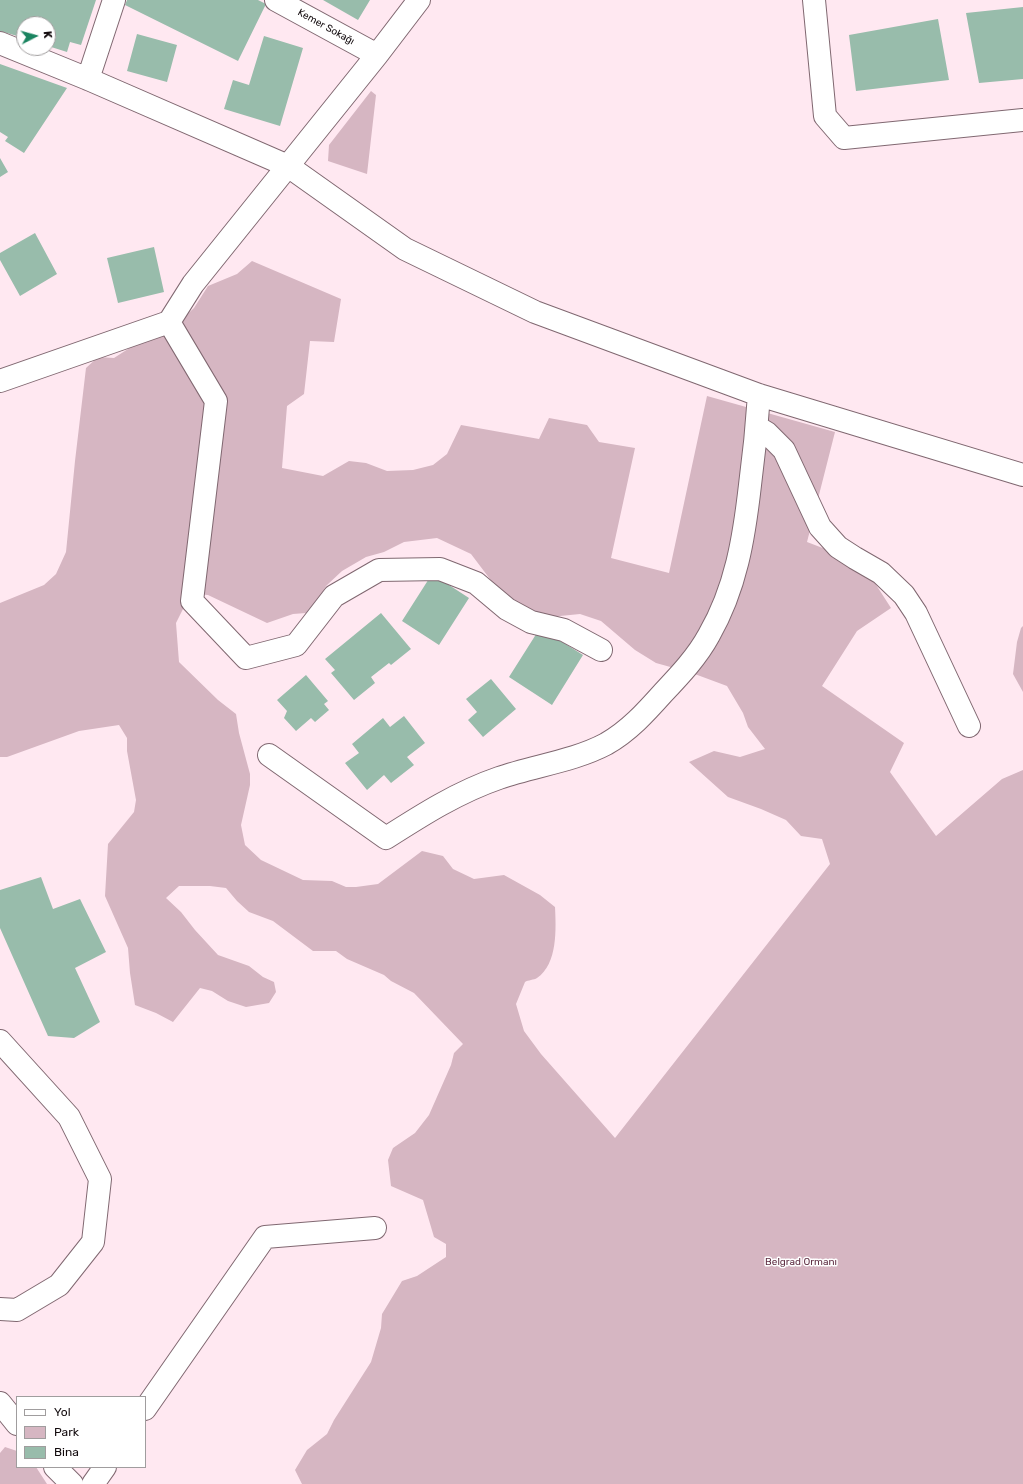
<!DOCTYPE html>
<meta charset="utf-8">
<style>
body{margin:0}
#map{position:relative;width:1023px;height:1484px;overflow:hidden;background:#ffe8f1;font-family:Rubik,sans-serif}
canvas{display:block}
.legend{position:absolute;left:16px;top:1396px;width:130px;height:72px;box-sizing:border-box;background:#fff;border:1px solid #a09d9e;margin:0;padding:5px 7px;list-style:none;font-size:12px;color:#11090c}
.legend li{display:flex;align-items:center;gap:8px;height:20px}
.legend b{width:20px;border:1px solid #a09d9e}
.north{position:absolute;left:16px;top:16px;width:40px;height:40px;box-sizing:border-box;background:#fff;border:1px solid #a09d9e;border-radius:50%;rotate:84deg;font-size:11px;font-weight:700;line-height:16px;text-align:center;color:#11090c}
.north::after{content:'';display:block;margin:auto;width:14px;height:18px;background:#1a8460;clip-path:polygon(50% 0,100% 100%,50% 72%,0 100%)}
</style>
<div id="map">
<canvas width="1023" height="1484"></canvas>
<ul class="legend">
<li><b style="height:5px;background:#fff"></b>Yol</li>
<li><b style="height:11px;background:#d6b6c2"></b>Park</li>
<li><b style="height:11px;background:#98bcab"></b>Bina</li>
</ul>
<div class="north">K</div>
</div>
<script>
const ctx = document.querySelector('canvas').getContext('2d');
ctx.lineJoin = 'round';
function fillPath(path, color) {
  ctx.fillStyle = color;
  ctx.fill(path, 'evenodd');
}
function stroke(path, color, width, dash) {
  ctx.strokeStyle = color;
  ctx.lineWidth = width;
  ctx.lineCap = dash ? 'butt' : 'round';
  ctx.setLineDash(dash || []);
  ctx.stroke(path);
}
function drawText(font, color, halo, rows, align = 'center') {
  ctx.font = font + ' Rubik,sans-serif';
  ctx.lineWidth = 3;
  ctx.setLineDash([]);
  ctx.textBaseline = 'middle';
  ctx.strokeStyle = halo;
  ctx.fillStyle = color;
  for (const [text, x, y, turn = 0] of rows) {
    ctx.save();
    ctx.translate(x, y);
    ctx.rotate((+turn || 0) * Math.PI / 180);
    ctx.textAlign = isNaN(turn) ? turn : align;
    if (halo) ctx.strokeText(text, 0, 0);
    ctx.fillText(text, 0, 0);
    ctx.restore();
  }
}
fillPath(new Path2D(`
 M371,91L376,95L367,174L328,161L329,145Z
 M252,261L341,299L334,342L310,341L304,394L287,406L282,468L323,476L349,461L366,463L387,471L413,470L433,465L447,454L461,425L539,439L549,418L587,425L599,442L635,448L611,558L669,573L707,396L835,432L807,542L862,563L891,608L857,631L822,686L904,743L890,772L936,836L1002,779L1023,770V1484H302L295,1470L307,1450L327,1434L334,1420L371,1362L381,1328L382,1314L402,1281L417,1276L446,1257V1244L434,1237L423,1200L391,1186L388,1160L393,1148L415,1133L429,1115L451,1065L454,1053L463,1044L414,993L391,981L384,975L347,959L336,951H313L273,921L249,912L237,901L226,888L210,886H179L166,898L181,912L195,930L218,955L249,966L263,977L274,982L276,992L269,1003L246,1007L228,1001L212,991L200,988L173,1022L156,1013L135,1005L130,973L128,948L105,896L108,844L134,812L136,800L127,751V738L119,725L79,731L7,757H0V603L44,585L56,574L66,552L75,461L86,368L98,357L114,358L142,340L179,322L194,308L208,286L237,274ZM437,538L471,554L496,587L535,616L550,617L580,614L601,621L635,650L656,663L692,673L727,686L743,713L748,727L765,749L740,757L714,751L689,762L728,797L761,809L786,820L801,836L822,839L830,864L615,1138L541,1054L524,1031L516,1004L525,982C528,980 534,980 537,978C558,964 556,928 555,907L540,895L504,875L474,879L453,869L443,856L422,851L378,884L356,887H346L332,881L303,880L261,860L245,845L241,825L250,785V774L239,733L236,714L218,700L179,662L176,623L185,605L186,593L208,595L267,623L293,614L306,613L320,597L326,586L342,571L366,557L384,552L404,542Z
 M1023,626V692L1013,674L1017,642L1021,628Z
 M5,1447L17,1451V1467H36L47,1484H0V1453Z`), '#d6b6c2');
fillPath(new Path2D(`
 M0,0H96L81,45L70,42L67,52L48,46V24H24V38L0,31Z
 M127,0H258L266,4L238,61L125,5Z
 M323,0H370L358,20Z
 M1023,7V79L979,83L966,13Z
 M938,19L949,80L856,91L849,35Z
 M137,34L177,45L167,82L127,71Z
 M264,36L303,48L280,126L224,109L233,80L249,85Z
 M0,64L67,88L24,153L5,141L8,137L0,132Z
 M0,158L8,172L0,177Z
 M35,233L57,274L20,296L0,260V253Z
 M154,247L164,292L118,303L107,258Z
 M432,574L469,598L439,645L402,621Z
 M381,613L411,649L391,665L389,663L371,677L375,683L354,700L331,673L335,670L325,659Z
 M540,628L583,655L552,705L509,677Z
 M306,675L328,701L324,704L329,710L315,722L311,718L296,731L284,718L287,711L277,700Z
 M491,679L516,709L483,737L468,720L477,712L466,699Z
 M404,716L425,743L407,757L414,765L391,783L384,775L367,790L345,763L359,753L352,744L383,718L390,727Z
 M41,877L53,909L80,899L106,952L75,968L100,1022L74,1038L48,1036L0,928V890Z`), '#98bcab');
const street = new Path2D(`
 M276,0L377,55
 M814,0L825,116L844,138L1023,120
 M0,43L88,79L288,166L405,249L535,312L759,395L1023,475
 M88,79L114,0
 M169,322L193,284L377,55L419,0
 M0,381L169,322L216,401L192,601L246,658L296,645L334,596L379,570L440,569L476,583L507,609L531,622L564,630L601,650
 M757,427L767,433L784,450L820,527L838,547L855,558L881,573L904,595L916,613L969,726
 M269,755L386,838C422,815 458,792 499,778C533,766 574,761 606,744C629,731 646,712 663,693C680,675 697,657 709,635C736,588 744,538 750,485C754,455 757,425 759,395
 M0,1041L69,1117L100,1179L93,1242L59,1285L17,1310L0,1309
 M145,1409L265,1237L375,1228
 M93,1484L105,1467`);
const secondary = new Path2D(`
 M0,1403L17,1424
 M55,1467L72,1484`);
stroke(street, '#806871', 24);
stroke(secondary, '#806871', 24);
stroke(street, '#fff', 22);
stroke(secondary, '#fff', 22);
drawText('10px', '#11090c', '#fff', [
 ["Kemer Sokağı",326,27,29]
]);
drawText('10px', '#5d2c41', '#fff', [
 ["Belgrad Ormanı",801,1262]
]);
</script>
